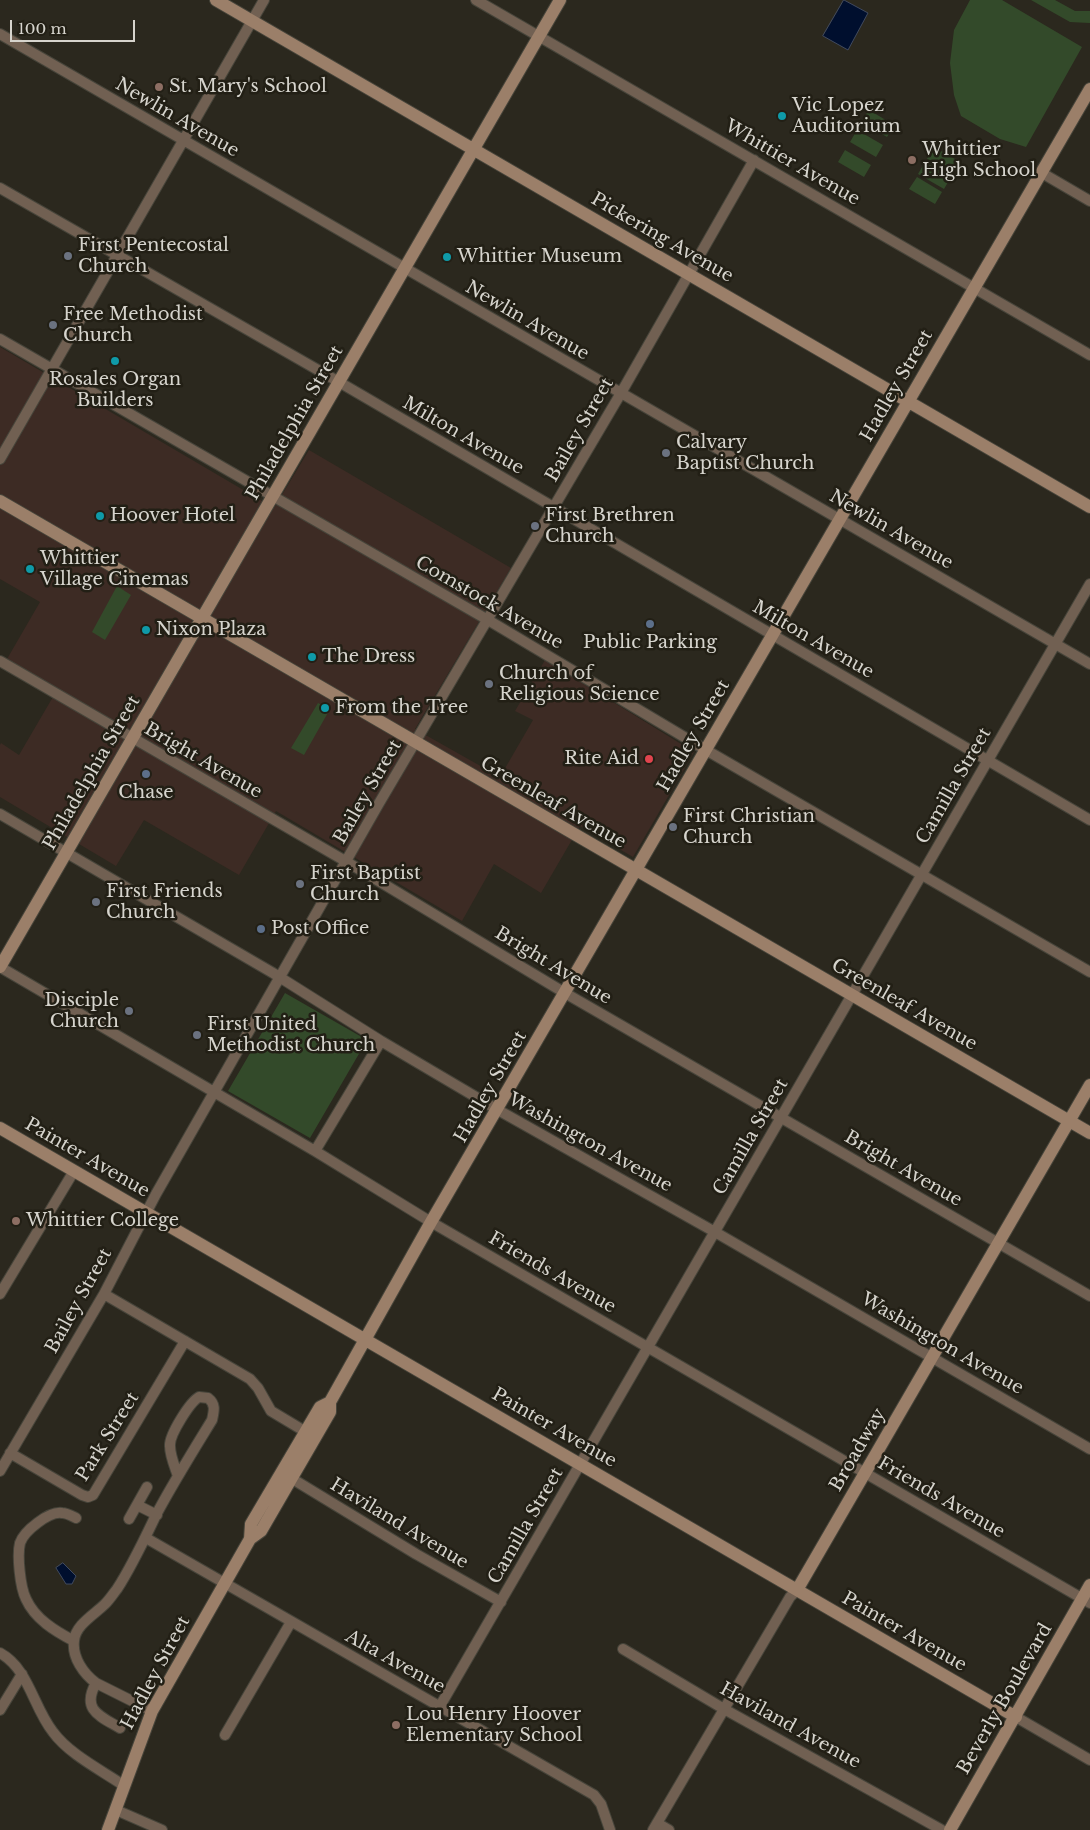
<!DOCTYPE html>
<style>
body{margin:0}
#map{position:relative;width:1090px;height:1830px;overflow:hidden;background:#2b281e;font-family:"Libre Baskerville",serif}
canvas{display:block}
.scale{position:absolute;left:10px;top:20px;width:125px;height:22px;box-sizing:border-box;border:2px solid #d6d4cd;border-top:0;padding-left:6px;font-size:15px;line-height:18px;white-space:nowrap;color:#d6d4cd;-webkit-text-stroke:4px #221f15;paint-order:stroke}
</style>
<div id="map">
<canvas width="1090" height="1830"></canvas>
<div class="scale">100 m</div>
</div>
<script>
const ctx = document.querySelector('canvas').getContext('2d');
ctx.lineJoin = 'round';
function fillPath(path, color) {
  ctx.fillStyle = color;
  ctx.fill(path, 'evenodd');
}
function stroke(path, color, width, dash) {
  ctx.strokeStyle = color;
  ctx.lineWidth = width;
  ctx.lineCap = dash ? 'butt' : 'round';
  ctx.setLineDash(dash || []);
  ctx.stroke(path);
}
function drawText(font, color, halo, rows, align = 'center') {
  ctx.font = font + ' "Libre Baskerville",serif';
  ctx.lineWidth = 5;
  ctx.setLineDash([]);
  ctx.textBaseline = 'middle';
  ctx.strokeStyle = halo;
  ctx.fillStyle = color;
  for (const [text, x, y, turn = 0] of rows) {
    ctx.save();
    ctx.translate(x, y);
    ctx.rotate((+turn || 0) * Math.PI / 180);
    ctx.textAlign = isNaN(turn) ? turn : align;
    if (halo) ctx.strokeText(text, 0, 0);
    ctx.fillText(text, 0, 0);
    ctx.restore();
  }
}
fillPath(new Path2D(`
 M0,347L274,508L309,450L511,568L415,729L500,777L533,720L515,711L545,660L694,752L633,857L580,826L541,893L494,864L462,921L276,811L239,875L144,820L116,866L0,797V745L1,743L19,755L57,690L7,659L40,602L0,579Z`), '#3d2b24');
fillPath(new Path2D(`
 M970,0H1002L1082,47L1026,147L1000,139L961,116L954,95L950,63L954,30Z
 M1031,0H1055L1075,11H1090V23L1070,22Z
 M869,110L894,125L887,137L861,122Z
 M857,130L883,145L876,157L850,142Z
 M934,147L960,162L953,174L927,159Z
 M845,150L871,165L864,177L838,162Z
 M925,162L951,177L944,189L918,174Z
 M917,177L942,192L935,204L909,189Z
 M117,586L131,595L105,640L92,632Z
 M318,703L330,709L304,755L291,748Z
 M285,993L367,1040L310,1138L228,1091Z`), '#334a2a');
const water = new Path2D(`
 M844,0L868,13L848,50L823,36Z
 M63,1563L76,1576L72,1584H66L56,1568Z`);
fillPath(water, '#000f2e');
stroke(water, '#404a5e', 1);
const street = new Path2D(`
 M476,0L1090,355
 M0,34L1090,664
 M1042,173L1090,201
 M0,188L339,382L1090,820
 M0,339L488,620L706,750L1090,972
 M0,459L264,0
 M0,661L347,862L565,993L1090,1296
 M0,814L273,973L381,1041L498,1110L715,1232L1090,1449
 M0,967L315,1151L431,1222L1090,1603
 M315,1151L381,1041
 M0,1294L74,1171
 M104,1294L250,1379L258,1388L271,1411L311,1435
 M10,1453L82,1495L88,1497L93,1495L185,1341
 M0,1471L104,1294L156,1194L378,805L621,393L754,160
 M286,1475L416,1554L501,1602
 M137,1505L157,1515
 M129,1519L147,1487
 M146,1538L594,1795L601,1804L610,1830
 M74,1641C55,1631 35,1619 26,1599C20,1587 17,1555 20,1543C24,1531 49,1511 62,1513C67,1513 72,1516 76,1518
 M623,1649L724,1709L942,1830
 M0,1653C29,1669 33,1707 53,1732C69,1754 101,1770 123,1785
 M96,1683C81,1710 100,1716 120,1728
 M440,1706L1090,584
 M0,1710L22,1674
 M152,1711L96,1683C84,1674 72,1658 74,1641C75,1625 95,1614 105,1604C110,1599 113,1594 117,1589C132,1566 144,1540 156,1515C173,1483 193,1451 212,1420C214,1411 216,1404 208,1398L199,1397C190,1402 169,1435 170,1446C170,1456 175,1467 178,1476
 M1016,1717L1090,1760
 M225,1735L291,1622
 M116,1810L162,1830
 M657,1823L669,1830
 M653,1830L790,1597L797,1590`);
const secondary = new Path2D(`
 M216,0L1090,507
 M0,501L1090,1133
 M0,967L560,0
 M0,1128L1016,1717
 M250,1539L251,1524L320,1407L330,1402
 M797,1590L1090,1085
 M108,1830L152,1711L250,1539L261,1531L330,1412V1402L431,1222L1090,89
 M950,1830L1090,1585`);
stroke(street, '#46443a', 12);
stroke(secondary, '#46443a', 14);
stroke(street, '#716052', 10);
stroke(secondary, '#9b7f69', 12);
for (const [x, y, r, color] of [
 [159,87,5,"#8d6e63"],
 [782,116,5,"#0f9aa8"],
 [912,160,5,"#8d6e63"],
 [68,256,5,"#6b7280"],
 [447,257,5,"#0f9aa8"],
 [53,325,5,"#6b7280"],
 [115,361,5,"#0f9aa8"],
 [666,453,5,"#6b7280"],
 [100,516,5,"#0f9aa8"],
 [535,526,5,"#6b7280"],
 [30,569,5,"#0f9aa8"],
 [650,624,5,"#5c6f8a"],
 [146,630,5,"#0f9aa8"],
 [312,657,5,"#0f9aa8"],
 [489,684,5,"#6b7280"],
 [325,708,5,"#0f9aa8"],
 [649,759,5,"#e0444e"],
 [146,774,5,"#5c6f8a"],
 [673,827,5,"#6b7280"],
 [300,884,5,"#6b7280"],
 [96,902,5,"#6b7280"],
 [261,929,5,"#5c6f8a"],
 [129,1011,5,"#6b7280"],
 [197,1035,5,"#6b7280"],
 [16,1221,5,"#8d6e63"],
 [396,1725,5,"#8d6e63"]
]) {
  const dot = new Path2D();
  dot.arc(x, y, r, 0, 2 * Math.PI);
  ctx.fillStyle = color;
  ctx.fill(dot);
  stroke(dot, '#221f15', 2);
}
drawText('18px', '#d6d4cd', '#221f15', [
 ["St. Mary's School",169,87],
 ["Vic Lopez",792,106],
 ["Auditorium",792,127],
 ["Whittier",922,150],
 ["High School",922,171],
 ["First Pentecostal",78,246],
 ["Church",78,267],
 ["Whittier Museum",457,257],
 ["Free Methodist",63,315],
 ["Church",63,336],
 ["Rosales Organ",115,380,"center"],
 ["Builders",115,401,"center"],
 ["Calvary",676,443],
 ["Baptist Church",676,464],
 ["Hoover Hotel",110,516],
 ["First Brethren",545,516],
 ["Church",545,537],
 ["Whittier",40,559],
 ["Village Cinemas",40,580],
 ["Nixon Plaza",156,630],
 ["Public Parking",650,643,"center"],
 ["The Dress",322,657],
 ["Church of",499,674],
 ["Religious Science",499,695],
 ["From the Tree",335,708],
 ["Rite Aid",639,759,"right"],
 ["Chase",146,793,"center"],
 ["First Christian",683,817],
 ["Church",683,838],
 ["First Baptist",310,874],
 ["Church",310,895],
 ["First Friends",106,892],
 ["Church",106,913],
 ["Post Office",271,929],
 ["Disciple",119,1001,"right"],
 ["Church",119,1022,"right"],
 ["First United",207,1025],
 ["Methodist Church",207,1046],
 ["Whittier College",26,1221],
 ["Lou Henry Hoover",406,1715],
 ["Elementary School",406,1736]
], 'left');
drawText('18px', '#d6d4cd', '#221f15', [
 ["Newlin Avenue",177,118,30],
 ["Whittier Avenue",792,163,30],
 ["Pickering Avenue",662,238,30],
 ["Newlin Avenue",527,321,30],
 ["Hadley Street",897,386,-60],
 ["Philadelphia Street",295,423,-60],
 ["Bailey Street",580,430,-60],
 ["Milton Avenue",463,436,30],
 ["Newlin Avenue",891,530,30],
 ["Comstock Avenue",489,603,30],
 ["Milton Avenue",813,640,30],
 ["Hadley Street",694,736,-60],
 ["Bright Avenue",203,761,30],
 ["Philadelphia Street",92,773,-60],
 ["Camilla Street",954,786,-60],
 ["Bailey Street",368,792,-60],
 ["Greenleaf Avenue",553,803,30],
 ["Bright Avenue",553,966,31],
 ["Greenleaf Avenue",904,1005,30],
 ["Hadley Street",491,1087,-60],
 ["Camilla Street",751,1137,-60],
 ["Washington Avenue",590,1143,29],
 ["Painter Avenue",87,1158,30],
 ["Bright Avenue",903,1169,30],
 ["Friends Avenue",552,1273,30],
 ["Bailey Street",79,1301,-61],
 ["Washington Avenue",942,1344,30],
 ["Painter Avenue",554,1428,30],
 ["Park Street",108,1437,-58],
 ["Broadway",858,1450,-60],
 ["Friends Avenue",941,1498,30],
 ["Haviland Avenue",399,1524,31],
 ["Camilla Street",526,1526,-60],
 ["Painter Avenue",904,1632,30],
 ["Alta Avenue",395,1662,29],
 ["Hadley Street",156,1673,-62],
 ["Beverly Boulevard",1005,1699,-60],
 ["Haviland Avenue",790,1726,29]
]);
</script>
